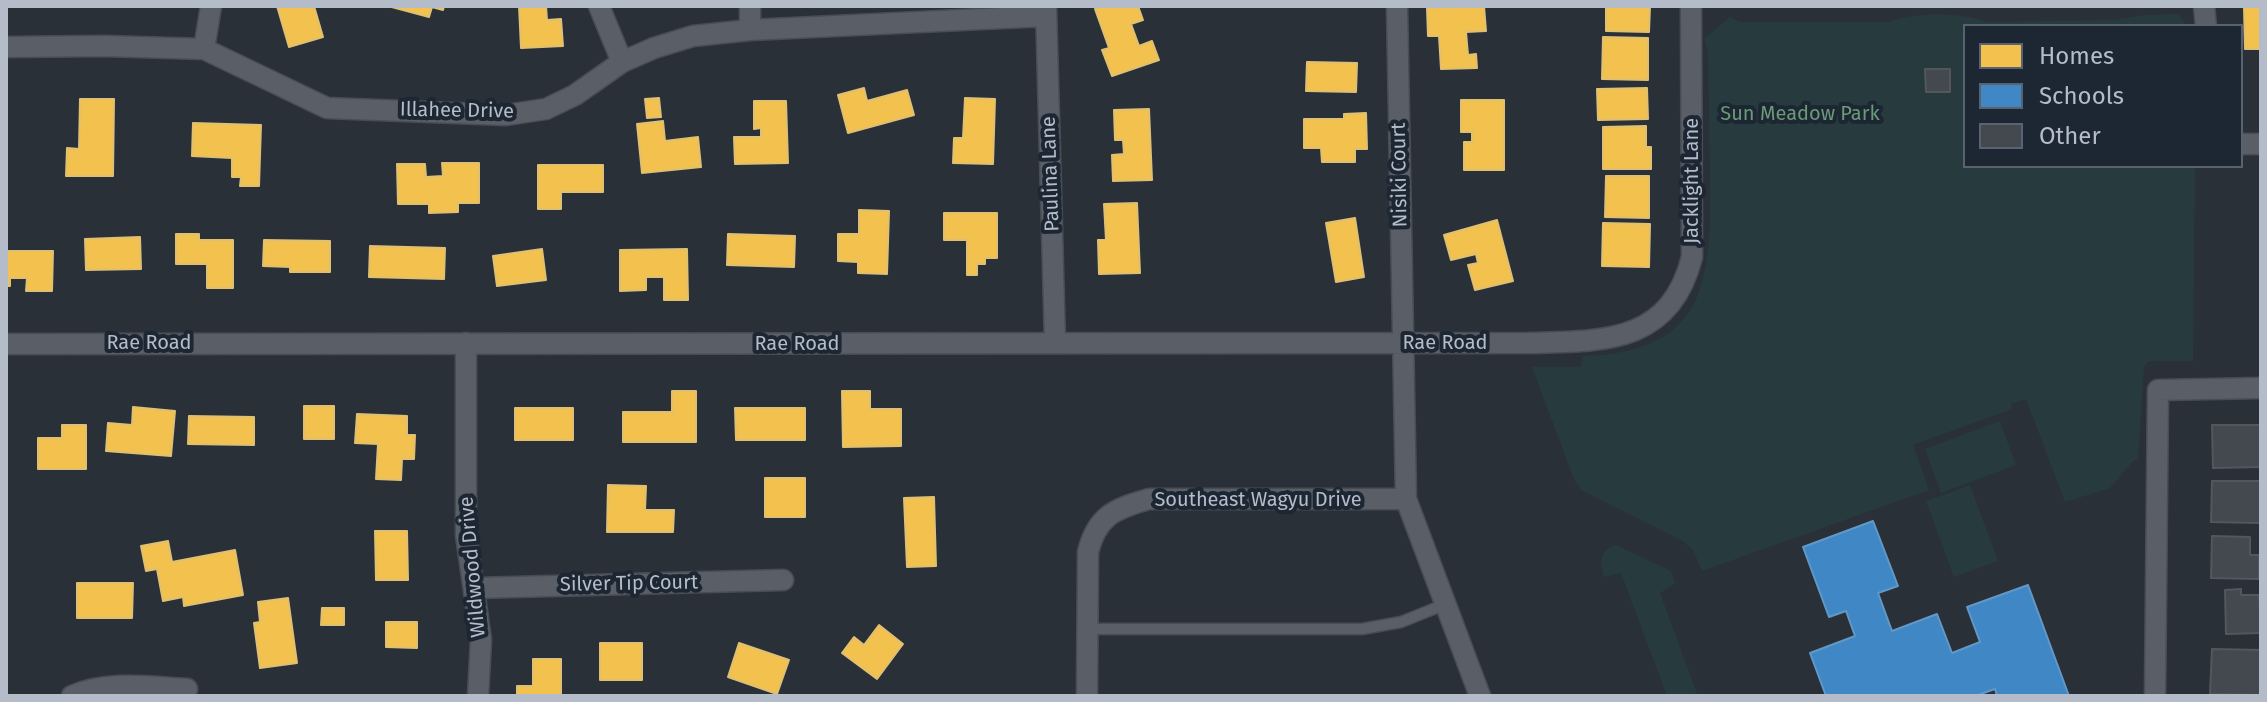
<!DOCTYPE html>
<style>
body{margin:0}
#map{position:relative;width:2267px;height:702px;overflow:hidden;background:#2a3038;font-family:"Fira Sans",sans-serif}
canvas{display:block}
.frame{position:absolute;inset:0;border:8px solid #b4bcc9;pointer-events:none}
.legend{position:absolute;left:1963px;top:24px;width:280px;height:144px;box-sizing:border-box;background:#1d2633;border:2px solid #59626f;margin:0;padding:10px 14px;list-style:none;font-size:24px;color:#b4bcc9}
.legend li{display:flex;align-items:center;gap:16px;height:40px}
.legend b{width:40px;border:2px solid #59626f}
</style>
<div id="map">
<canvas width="2267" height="702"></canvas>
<div class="frame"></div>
<ul class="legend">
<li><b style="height:22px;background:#f2c14e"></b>Homes</li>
<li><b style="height:22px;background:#3f88c5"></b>Schools</li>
<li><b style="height:22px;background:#444950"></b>Other</li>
</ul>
</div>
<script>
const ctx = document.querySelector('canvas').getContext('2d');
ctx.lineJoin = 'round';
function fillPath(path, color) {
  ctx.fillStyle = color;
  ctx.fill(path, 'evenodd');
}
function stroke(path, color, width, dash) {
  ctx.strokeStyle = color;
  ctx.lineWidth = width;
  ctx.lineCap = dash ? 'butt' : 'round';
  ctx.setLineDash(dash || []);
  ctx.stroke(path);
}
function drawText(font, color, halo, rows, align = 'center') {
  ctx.font = font + ' "Fira Sans",sans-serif';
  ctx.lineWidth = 8;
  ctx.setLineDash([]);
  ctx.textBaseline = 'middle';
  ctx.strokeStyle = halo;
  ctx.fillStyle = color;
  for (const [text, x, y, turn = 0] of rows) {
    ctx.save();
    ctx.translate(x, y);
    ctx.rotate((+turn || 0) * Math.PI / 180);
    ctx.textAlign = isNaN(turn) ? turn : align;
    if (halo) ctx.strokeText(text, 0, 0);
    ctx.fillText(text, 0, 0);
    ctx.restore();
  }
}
fillPath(new Path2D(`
 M2179,14L2187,26H1965V166H2195L2193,361H2149L2144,367L2138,460H2134L2110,488L2065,502L2026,399L2011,404L2012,409L1913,445L1929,490L1702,571L1693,550L1683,541L1581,490L1574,479L1532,367H1581L1583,356C1706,352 1711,283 1710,180C1709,137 1709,95 1708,52L1704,39L1730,17L1740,22H1890C1912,12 1964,12 1986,22L2113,20L2145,15Z
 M2000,421L2016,465L1941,493L1925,449Z
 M1970,485L1998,561L1954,577L1926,501Z
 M1616,545L1671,571L1675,583L1660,593L1698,696H1667L1621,573L1604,577C1599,563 1600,549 1616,545Z`), '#273a3e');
const homes = new Path2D(`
 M277,6H314L323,37L289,47Z
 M388,6H444L443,10L432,7L429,17Z
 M519,6H546L547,20L561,19L563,46L521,48Z
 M1103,6H1138L1143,20L1131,24L1139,46L1152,41L1159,60L1112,76L1102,50L1109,48L1095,9Z
 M1484,6L1486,31L1466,32L1468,55L1476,54L1477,68L1441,69L1439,36H1428L1427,8Z
 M1606,6H1650L1649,32L1606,31Z
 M2244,6H2261V49H2245Z
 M1603,37L1648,38V80L1602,79Z
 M1307,62L1357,63L1356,92L1306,91Z
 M864,88L867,101L907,90L914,115L848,133L838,95Z
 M1647,88L1648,119L1598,120L1597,89Z
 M659,98L661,117L647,118L645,99Z
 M965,98L995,99L993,164L953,163L954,138H963Z
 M80,99H114L113,176H66L67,148L79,149Z
 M1461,100H1504V170H1464V142H1472V132H1461Z
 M754,101H786L788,163L735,164L734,137H761V128L754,129Z
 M1149,109L1152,180L1113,181L1112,155L1124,154L1123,140H1115L1114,110Z
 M1366,113L1367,149H1355V162H1322L1321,148H1304V119H1344V114Z
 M663,121L665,141L698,137L701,167L642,173L637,124Z
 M193,123L261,125L259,186H240L241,177H232V158L192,156Z
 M1646,126V147H1651V169H1603V127Z
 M442,163H479V203H458V212L429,213V204H398L397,164H425L426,177L443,176Z
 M538,165H603V192H561V209H538Z
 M1606,176H1649V218L1605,217Z
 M1137,203L1140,273L1099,274L1098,240H1106L1104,204Z
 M859,210L889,211L887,274L858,273V262L838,261V234H859Z
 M944,213H997V258H985V264H977V275H967V240H944Z
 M1355,218L1364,277L1336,282L1326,223Z
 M1497,220L1513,281L1475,290L1468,265L1478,263L1476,254L1451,260L1444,235Z
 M1603,223L1650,224L1649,267L1602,266Z
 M176,234H199V240H233V288H207V264H176Z
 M728,234L795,236L794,267L727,265Z
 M140,237L141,269L86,270L85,239Z
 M264,240L330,241V272H290V267L263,266Z
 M370,246L445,248L444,279L369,277Z
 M542,249L546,280L497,286L493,256Z
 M687,249L688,300H664V277H646V290L620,291V250Z
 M6,251H53L52,291H26L27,278H10V286H6Z
 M672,391H696V442H623V412H672Z
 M842,391H870V409H901V446L843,447Z
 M304,406H334V439H304Z
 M133,407L175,411L171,456L106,451L108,423L132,425Z
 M515,408H573V440H515Z
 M735,408H805V440H736Z
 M357,414L407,416V435H415L414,459H402L401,480L376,479L378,444L355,443Z
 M189,416L254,417V445L188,444Z
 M62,425H86V469H38V438H62Z
 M765,478H805V517H765Z
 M608,485L646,486L645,510H674L673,532H607Z
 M934,497L936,566L907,567L904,498Z
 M375,531H407L408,580H376Z
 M168,541L172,562L235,550L243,595L184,606L183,597L163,601L157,569L146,571L141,546Z
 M77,583H133L132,618H77Z
 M288,598L297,663L260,668L254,623L260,622L258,602Z
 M322,608H344V625H321Z
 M386,622H417V648L386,647Z
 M879,625L903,644L877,679L842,653L854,637L864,645Z
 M600,643H642V680H600Z
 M739,643L789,660L777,694L728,677Z
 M533,659H561V696H517V686H533Z`);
fillPath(homes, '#f2c14e');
stroke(homes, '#dfc073', 2);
const schools = new Path2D(`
 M1873,521L1898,586L1878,593L1892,631L1937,614L1952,653L1980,642L1967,607L2028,585L2069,696H1997L1995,689L1975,696H1826L1810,653L1855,636L1846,611L1829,617L1803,547Z`);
fillPath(schools, '#3f88c5');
stroke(schools, '#6298c6', 2);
const building = new Path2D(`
 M1925,69H1950V92H1926Z
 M2212,425H2260V467L2213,468Z
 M2212,481H2260V523L2211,522Z
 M2212,536L2250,537V555H2259V579L2211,578Z
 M2241,589V595H2259L2261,633L2226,634L2225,590Z
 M2212,649L2261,650L2260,695L2210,694Z`);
fillPath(building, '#444950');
stroke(building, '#52575f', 2);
const lane = new Path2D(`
 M1087,629H1362L1401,622L1446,604`);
const street = new Path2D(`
 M599,6L622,62
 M1046,6L1055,343
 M1397,6L1406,499L1480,696
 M2204,6L2206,26
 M750,30V6
 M6,47L104,46L204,49L327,108L506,115L546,109L575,95L622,62L654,48L693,36L750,30L1046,16
 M204,49L211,6
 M2241,144H2261
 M466,343V535L481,640L478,696
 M6,344L1529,343C1604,341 1670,344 1692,257L1691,6
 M475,588L783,580
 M72,696C107,680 150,687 187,689
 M1087,696L1088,552C1097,516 1114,509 1149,499H1406
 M2155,696L2158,390L2261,388`);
stroke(lane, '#484c53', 13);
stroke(street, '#484c53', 23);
stroke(lane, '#5a5e66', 10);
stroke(street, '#5a5e66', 20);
drawText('20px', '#b4bcc9', '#1d2633', [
 ["Illahee Drive",457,111,1],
 ["Paulina Lane",1051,174,-92],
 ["Nisiki Court",1400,175,-91],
 ["Jacklight Lane",1692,181,-90],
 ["Rae Road",149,343],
 ["Rae Road",1445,343],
 ["Rae Road",797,344],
 ["Southeast Wagyu Drive",1258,500],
 ["Wildwood Drive",473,567,-95],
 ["Silver Tip Court",629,584,-1]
]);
drawText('20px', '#6b9a76', '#1d2633', [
 ["Sun Meadow Park",1800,114]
]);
</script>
